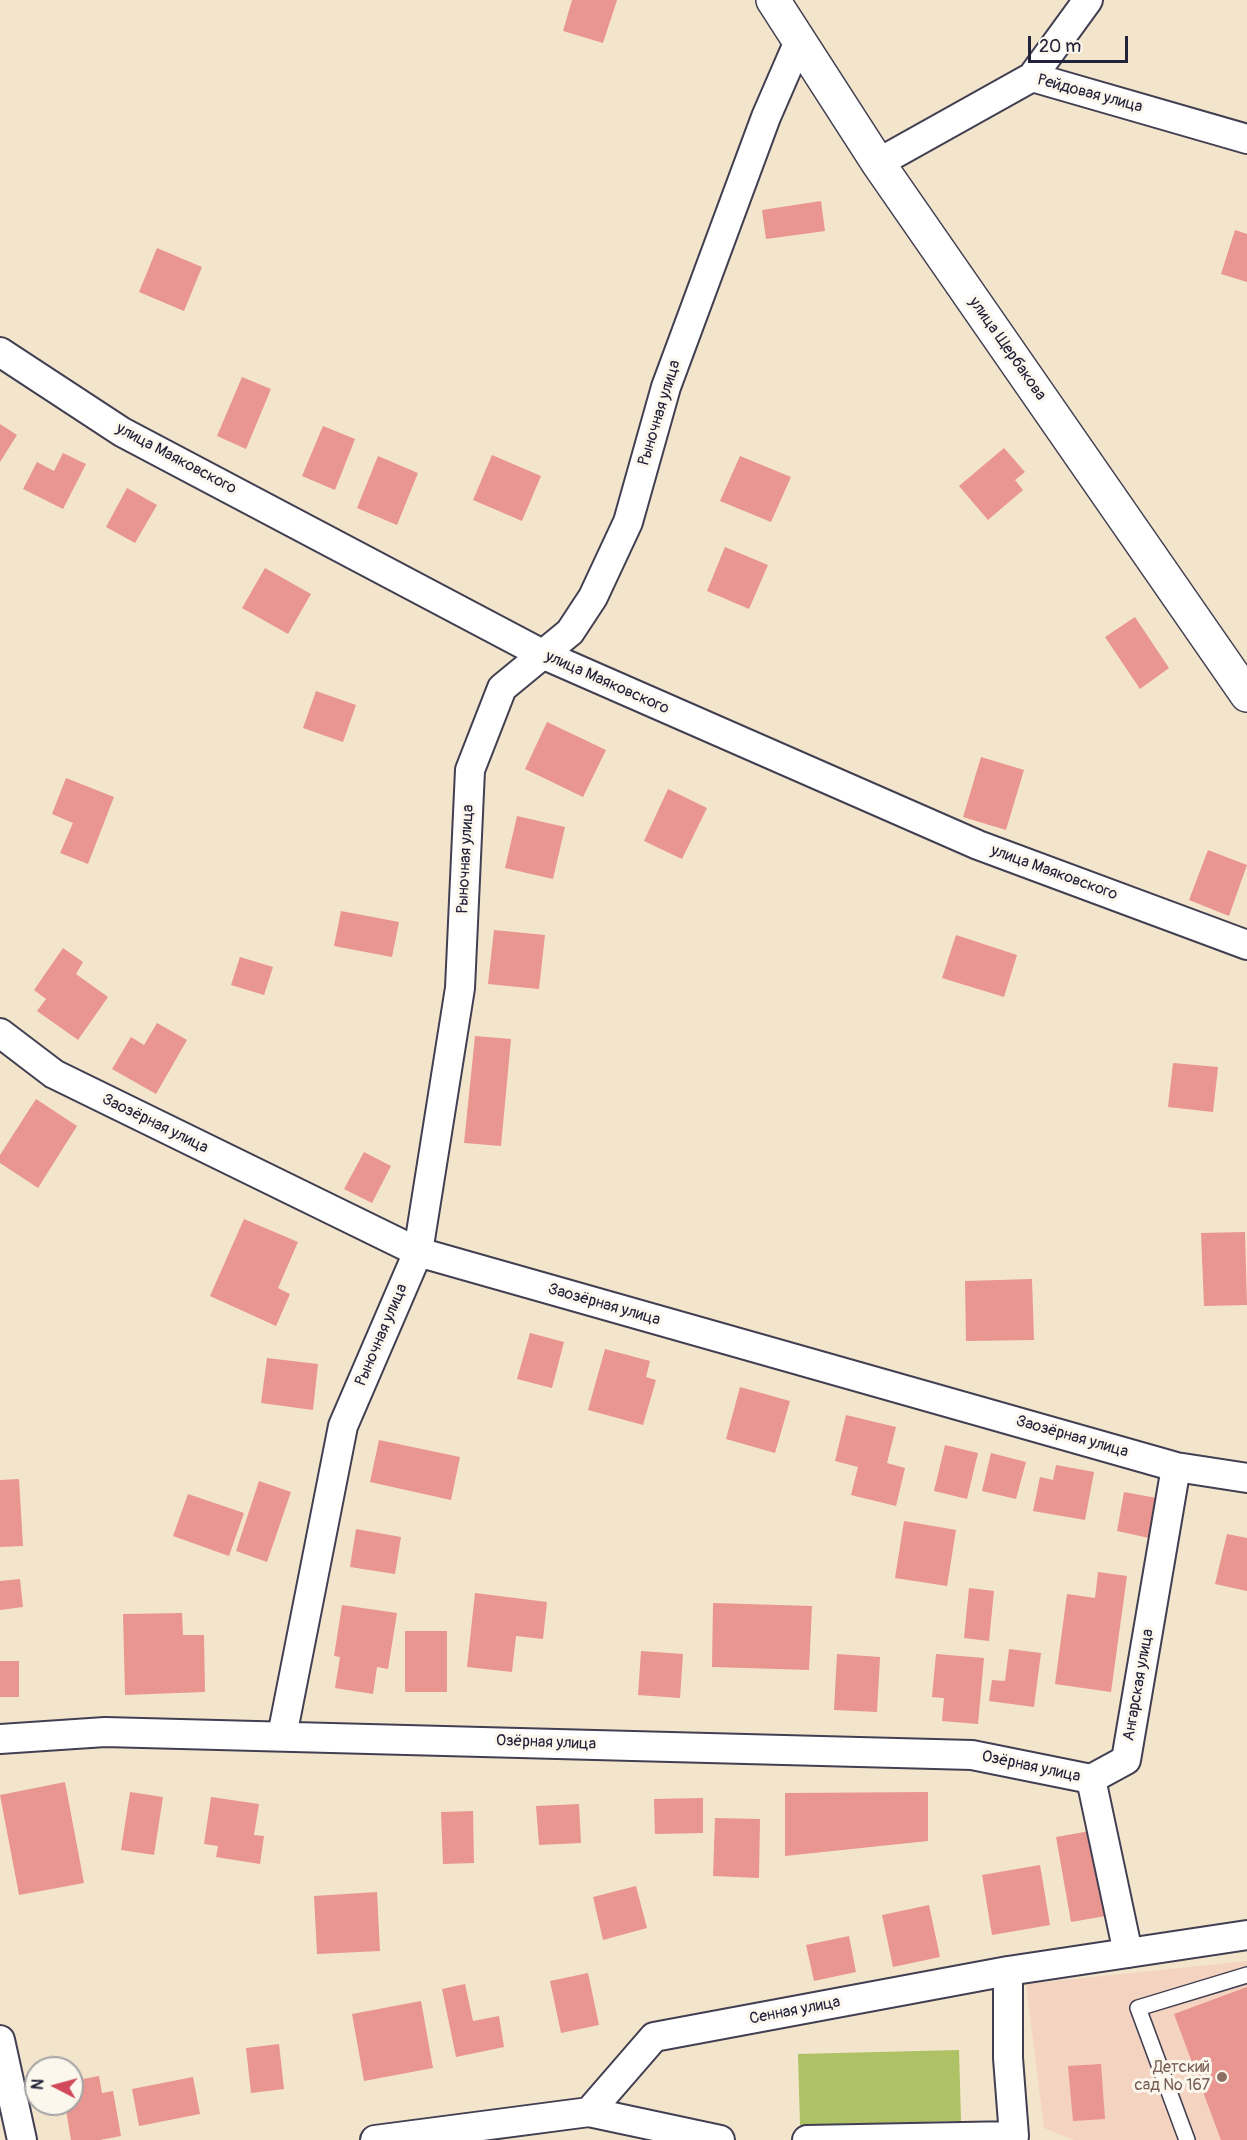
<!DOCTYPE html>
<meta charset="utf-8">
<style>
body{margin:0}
#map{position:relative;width:1247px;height:2140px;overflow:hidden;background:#f3e5cc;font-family:Pangolin,sans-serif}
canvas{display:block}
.north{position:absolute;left:24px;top:2056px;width:60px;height:60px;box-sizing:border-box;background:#fbf7ec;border:2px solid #a4a2a5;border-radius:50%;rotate:276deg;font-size:16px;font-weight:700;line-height:24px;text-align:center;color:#22223b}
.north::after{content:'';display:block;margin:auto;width:21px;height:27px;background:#d1495b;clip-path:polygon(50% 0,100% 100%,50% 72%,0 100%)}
.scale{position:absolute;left:1028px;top:36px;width:100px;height:27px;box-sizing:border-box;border:3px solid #22223b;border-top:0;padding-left:8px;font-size:18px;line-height:21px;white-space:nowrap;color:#22223b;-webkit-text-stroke:4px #fbf7ec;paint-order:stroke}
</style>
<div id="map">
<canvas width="1247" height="2140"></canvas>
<div class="north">N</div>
<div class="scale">20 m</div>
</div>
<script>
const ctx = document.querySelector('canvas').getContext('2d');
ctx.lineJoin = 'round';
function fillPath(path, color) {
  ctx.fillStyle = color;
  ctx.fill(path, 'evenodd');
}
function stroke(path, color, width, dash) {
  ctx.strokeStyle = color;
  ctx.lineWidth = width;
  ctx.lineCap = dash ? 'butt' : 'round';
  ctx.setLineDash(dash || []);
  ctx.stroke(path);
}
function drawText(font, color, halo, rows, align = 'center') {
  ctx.font = font + ' Pangolin,sans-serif';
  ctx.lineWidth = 6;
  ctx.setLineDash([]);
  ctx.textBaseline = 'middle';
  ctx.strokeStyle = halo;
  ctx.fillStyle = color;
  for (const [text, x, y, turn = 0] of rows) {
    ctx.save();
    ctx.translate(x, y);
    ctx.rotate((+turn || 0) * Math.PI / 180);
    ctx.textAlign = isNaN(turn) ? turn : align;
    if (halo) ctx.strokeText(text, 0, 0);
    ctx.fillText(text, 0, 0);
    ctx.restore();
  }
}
fillPath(new Path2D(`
 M1247,1961V2140H1074L1044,2128L1026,1984Z`), '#f4d3c0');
fillPath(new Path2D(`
 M959,2050L961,2121L800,2125L798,2054Z`), '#aec164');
fillPath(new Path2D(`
 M572,0H617L603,43L563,31Z
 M821,201L825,231L766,239L762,210Z
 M1235,230L1247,234V282L1221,274Z
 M157,248L202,267L184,311L139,292Z
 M242,377L271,389L246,449L217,436Z
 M0,424L17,435L0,462Z
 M323,426L355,439L335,490L302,476Z
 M1004,448L1025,472L1015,480L1023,490L988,520L959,486Z
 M63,453L86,464L63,509L23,489L37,462L54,471Z
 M492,455L541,476L522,521L473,500Z
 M378,456L418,473L397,525L357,508Z
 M740,456L791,477L771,522L720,501Z
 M127,488L157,505L135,543L106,527Z
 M725,547L768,565L749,609L707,591Z
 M265,568L311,594L288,634L242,608Z
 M1135,617L1169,668L1140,689L1105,637Z
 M316,691L356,705L343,742L303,728Z
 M547,722L606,750L583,797L525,769Z
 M981,757L1024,770L1006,830L963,817Z
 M66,778L114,797L88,864L60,853L73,823L52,814Z
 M668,789L707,808L682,859L644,841Z
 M517,816L565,827L553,879L505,868Z
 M1208,850L1247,865L1229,916L1189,900Z
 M341,911L399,922L392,957L334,946Z
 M494,930L545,935L539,989L488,984Z
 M956,935L1017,955L1004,997L942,978Z
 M63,948L83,962L76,974L108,997L78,1040L37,1011L46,999L34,990Z
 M240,957L273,967L264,995L231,985Z
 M157,1023L187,1040L156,1094L112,1069L131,1037L144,1045Z
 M475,1036L511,1039L501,1146L464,1143Z
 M1173,1063L1218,1067L1213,1112L1168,1107Z
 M36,1099L77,1126L38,1188L0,1163V1155Z
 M364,1152L391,1166L372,1203L344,1189Z
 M244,1219L298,1242L278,1288L290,1294L276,1326L210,1296Z
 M1245,1232L1247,1305L1204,1306L1201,1233Z
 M1032,1279L1034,1340L966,1341L965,1281Z
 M530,1333L564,1342L552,1388L517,1379Z
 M605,1349L650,1361L646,1377L656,1380L643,1425L588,1410Z
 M267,1358L318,1364L313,1410L261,1403Z
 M740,1387L790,1401L775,1453L726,1439Z
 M846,1415L896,1427L887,1463L905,1468L896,1506L851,1495L858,1467L835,1461Z
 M379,1440L460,1457L451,1500L370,1482Z
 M945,1445L978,1453L967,1499L934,1491Z
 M991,1453L1026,1462L1016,1499L982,1491Z
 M1056,1465L1094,1472L1085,1520L1033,1511L1040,1477L1053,1480Z
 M19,1479L23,1546L0,1547V1480Z
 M259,1481L291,1492L267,1562L236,1551Z
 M1124,1492L1157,1498L1149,1538L1117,1531Z
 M188,1494L244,1513L229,1556L173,1536Z
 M904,1521L956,1530L947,1586L895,1578Z
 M356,1529L401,1537L395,1574L350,1567Z
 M1227,1534L1247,1538V1591L1215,1584Z
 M1098,1572L1127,1576L1111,1692L1055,1684L1067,1594L1095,1598Z
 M20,1579L23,1607L0,1610V1581Z
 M969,1588L994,1591L989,1641L964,1638Z
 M475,1593L547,1602L543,1639L516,1636L512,1672L467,1667Z
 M713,1603L812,1606L809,1670L712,1667Z
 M342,1605L397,1613L388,1669L377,1667L373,1694L335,1688L340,1657L334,1656Z
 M182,1613L183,1635H204L205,1692L125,1695L123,1614Z
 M405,1631H447V1692H405Z
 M1009,1649L1041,1653L1034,1707L989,1701L992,1680L1005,1681Z
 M641,1651L683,1654L680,1698L638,1695Z
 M837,1654L880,1657L877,1712L834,1710Z
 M936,1654L984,1658L978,1724L942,1721L944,1698L932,1697Z
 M0,1661H19V1697H0Z
 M65,1782L84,1883L19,1895L0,1795Z
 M130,1792L163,1797L154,1855L121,1850Z
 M928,1792V1841L785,1856V1793Z
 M211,1797L259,1804L254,1835L264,1836L260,1864L216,1857L218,1846L204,1844Z
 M703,1798V1833L655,1834L654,1799Z
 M579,1804L581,1843L539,1845L536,1806Z
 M473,1811L474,1863L443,1864L441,1812Z
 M715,1818L760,1819L759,1878L713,1876Z
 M1090,1831L1106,1916L1071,1922L1056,1837Z
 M1040,1865L1050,1925L992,1935L982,1875Z
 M636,1886L647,1928L603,1940L593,1897Z
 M377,1892L380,1951L317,1954L314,1896Z
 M929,1905L940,1957L893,1967L882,1915Z
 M849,1936L856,1972L814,1981L806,1945Z
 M588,1973L599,2025L561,2033L550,1981Z
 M465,1984L473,2021L499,2016L504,2047L456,2057L442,1989Z
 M1247,1987V2140H1221L1174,2014Z
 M421,2001L433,2068L364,2081L352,2014Z
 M279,2044L284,2089L251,2093L246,2048Z
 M1101,2064L1105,2119L1073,2121L1068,2066Z
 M99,2076L102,2093L113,2091L121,2136L100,2140H71L65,2104H72V2081Z
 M193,2077L200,2114L139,2126L132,2089Z`), '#e99590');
const service = new Path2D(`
 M1187,2140L1138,2008L1247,1975`);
const minor = new Path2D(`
 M1032,77L1088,0
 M878,163L1032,77L1247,139
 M0,352L122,432L542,654L978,845L1247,945
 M0,1033L54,1074L418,1252L1176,1467L1247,1478
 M282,1736L343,1426L418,1252L460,988L470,770L502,688L570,632L593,597L628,522L666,387L766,117L799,41
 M0,1739L105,1732L972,1755L1091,1779
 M1128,1953L1091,1779L1126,1760L1176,1467
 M0,2040L22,2140
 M589,2112L720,2140
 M375,2140L589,2112L654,2037L1008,1971L1247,1935
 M807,2140L1014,2136L1008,2058V1971`);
const tertiary = new Path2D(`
 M773,0L878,163L1247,695`);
stroke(service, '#413f51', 18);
stroke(minor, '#413f51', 32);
stroke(tertiary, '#413f51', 36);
stroke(service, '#fff', 15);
stroke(minor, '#fff', 28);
stroke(tertiary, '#fff', 33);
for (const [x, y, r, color] of [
 [1222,2077,6,"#8d6e63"]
]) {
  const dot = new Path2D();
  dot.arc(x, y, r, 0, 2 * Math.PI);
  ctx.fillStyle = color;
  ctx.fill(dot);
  stroke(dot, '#fbf7ec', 2);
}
drawText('16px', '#22223b', '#fbf7ec', [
 ["Рейдовая улица",1090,94,15],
 ["улица Щербакова",1007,349,55],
 ["Рыночная улица",660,413,-73],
 ["улица Маяковского",176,459,28],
 ["улица Маяковского",607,683,24],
 ["Рыночная улица",466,859,-87],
 ["улица Маяковского",1054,873,20],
 ["Заозёрная улица",155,1124,26],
 ["Заозёрная улица",604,1305,16],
 ["Рыночная улица",382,1335,-67],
 ["Заозёрная улица",1072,1437,16],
 ["Ангарская улица",1139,1685,-80],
 ["Озёрная улица",546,1743,2],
 ["Озёрная улица",1031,1767,12],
 ["Сенная улица",795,2011,-11]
]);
drawText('16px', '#785e54', '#fbf7ec', [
 ["Детский",1210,2068],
 ["сад № 167",1210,2086]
], 'right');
</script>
